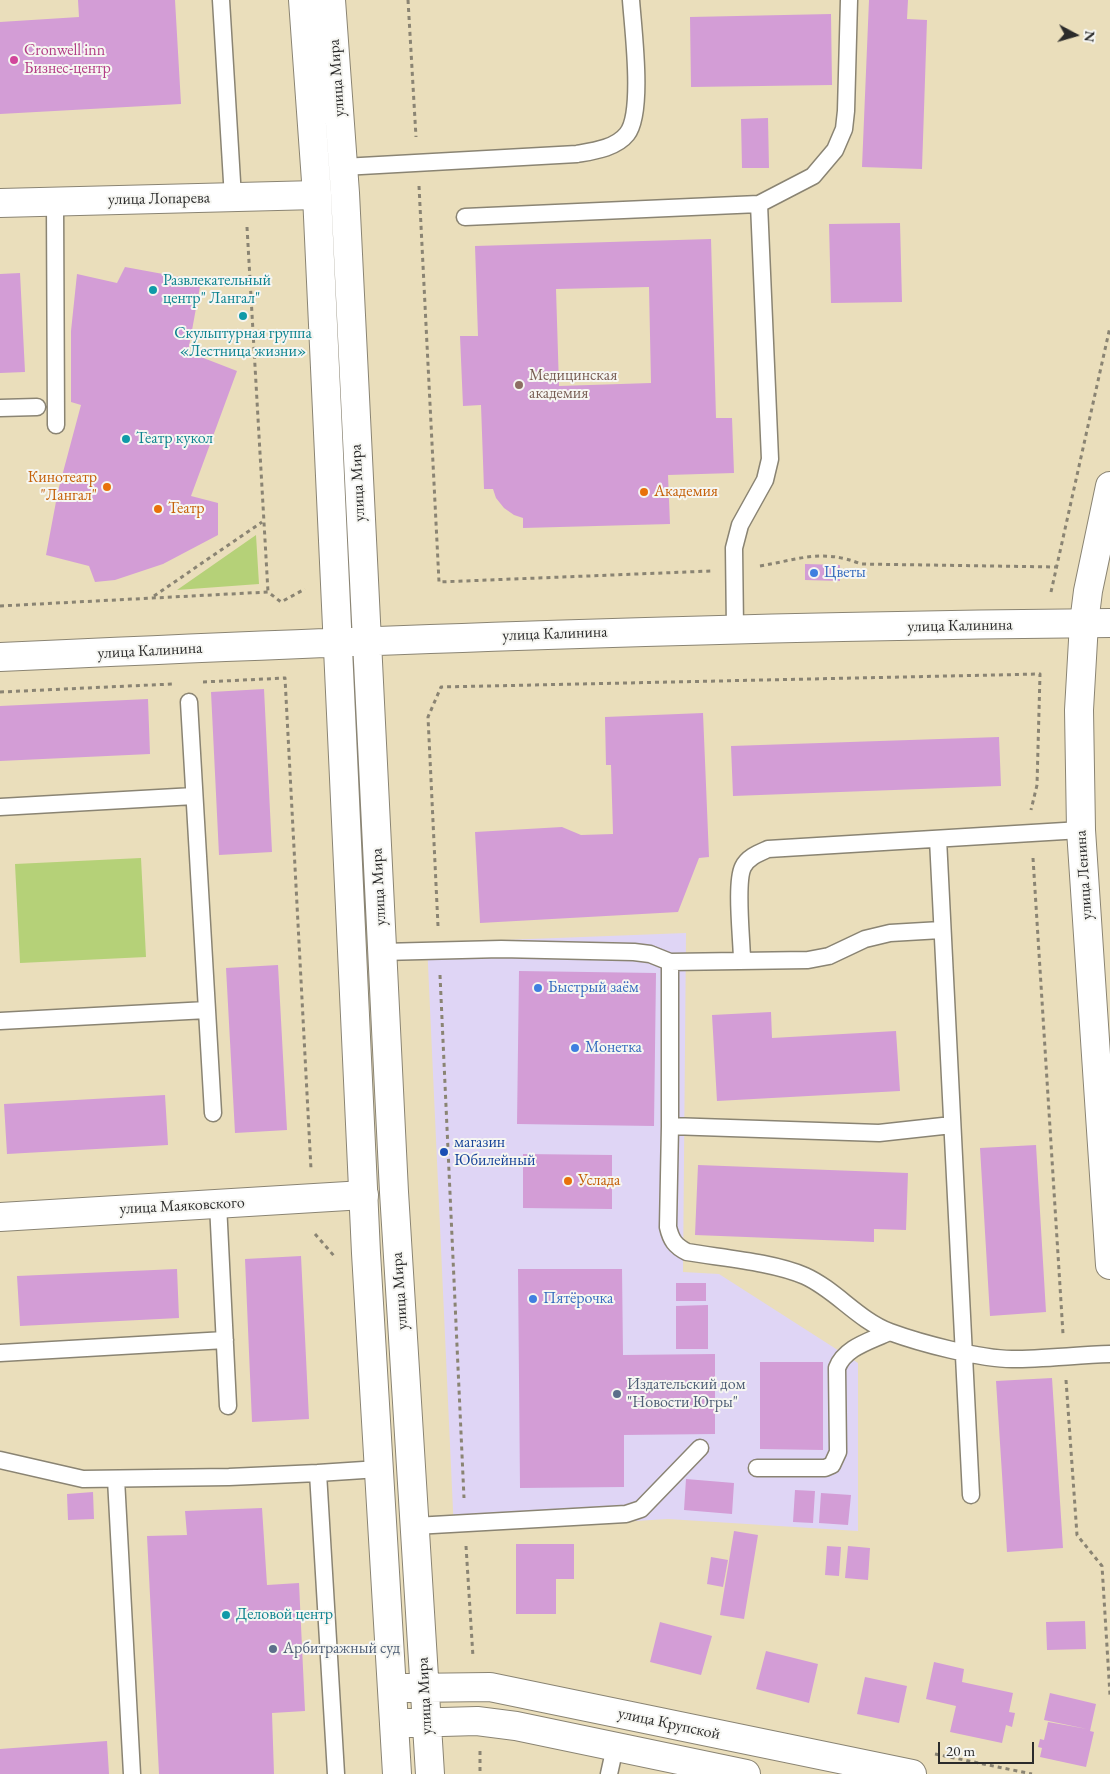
<!DOCTYPE html>
<meta charset="utf-8">
<style>
body{margin:0}
#map{position:relative;width:1110px;height:1774px;overflow:hidden;background:#eadebb;font-family:"EB Garamond",serif}
canvas{display:block}
.north{position:absolute;left:1050px;top:10px;width:50px;height:50px;-webkit-text-stroke:4px #f6f6f2;paint-order:stroke;rotate:96deg;font-size:14px;font-weight:700;line-height:20px;text-align:center;color:#2b2b2b}
.north::after{content:'';display:block;margin:auto;width:18px;height:22px;background:#2b2b2b;clip-path:polygon(50% 0,100% 100%,50% 72%,0 100%)}
.scale{position:absolute;left:938px;top:1742px;width:96px;height:22px;box-sizing:border-box;border:2px solid #2b2b2b;border-top:0;padding-left:6px;font-size:15px;line-height:18px;white-space:nowrap;color:#2b2b2b;-webkit-text-stroke:4px #f6f6f2;paint-order:stroke}
</style>
<div id="map">
<canvas width="1110" height="1774"></canvas>
<div class="north">N</div>
<div class="scale">20 m</div>
</div>
<script>
const ctx = document.querySelector('canvas').getContext('2d');
ctx.lineJoin = 'round';
function fillPath(path, color) {
  ctx.fillStyle = color;
  ctx.fill(path, 'evenodd');
}
function stroke(path, color, width, dash) {
  ctx.strokeStyle = color;
  ctx.lineWidth = width;
  ctx.lineCap = dash ? 'butt' : 'round';
  ctx.setLineDash(dash || []);
  ctx.stroke(path);
}
function drawText(font, color, halo, rows, align = 'center') {
  ctx.font = font + ' "EB Garamond",serif';
  ctx.lineWidth = 4;
  ctx.setLineDash([]);
  ctx.textBaseline = 'middle';
  ctx.strokeStyle = halo;
  ctx.fillStyle = color;
  for (const [text, x, y, turn = 0] of rows) {
    ctx.save();
    ctx.translate(x, y);
    ctx.rotate((+turn || 0) * Math.PI / 180);
    ctx.textAlign = isNaN(turn) ? turn : align;
    if (halo) ctx.strokeText(text, 0, 0);
    ctx.fillText(text, 0, 0);
    ctx.restore();
  }
}
fillPath(new Path2D(`
 M686,933L683,1272L719,1274L858,1363V1531L668,1519L454,1532L427,943Z`), '#dfd5f5');
fillPath(new Path2D(`
 M256,535L259,584L177,590Z
 M141,858L146,957L20,963L15,864Z`), '#b5d178');
fillPath(new Path2D(`
 M78,0H175L181,104L0,114V22L79,17Z
 M869,0H908L907,19L927,20L922,169L862,167Z
 M831,14L832,85L691,87L690,17Z
 M768,118L769,168H742L741,119Z
 M900,223L902,302L831,303L829,224Z
 M711,239L716,418H732L734,473L668,475L670,524L523,528V518L514,515L504,508L496,498L493,489H484L481,405L463,406L460,336H478L475,246ZM649,287L651,383L559,386L556,289Z
 M125,267L201,281L188,352L237,371L191,496L218,503V535L163,564L115,580L95,582L89,566L46,555L58,491L81,405L71,402V331L77,274L117,283Z
 M20,273L25,372L0,373V274Z
 M805,564L840,565V581L805,580Z
 M264,689L272,852L219,855L211,692Z
 M148,699L150,754L0,761V706Z
 M703,713L709,857L699,858L678,912L480,923L475,832L562,827L581,835L613,834L611,765H606L605,717Z
 M999,737L1001,786L733,796L731,746Z
 M278,965L287,1130L235,1133L226,968Z
 M519,971L656,973L654,1126L517,1124Z
 M771,1012L772,1038L896,1031L900,1091L717,1101L712,1015Z
 M165,1095L168,1145L7,1154L4,1104Z
 M1036,1145L1046,1312L990,1316L980,1148Z
 M523,1154L612,1155V1209L523,1208Z
 M698,1165L908,1173L906,1230L874,1229V1242L695,1235Z
 M301,1256L309,1419L252,1422L245,1259Z
 M177,1269L179,1318L20,1326L17,1276Z
 M518,1269H622L623,1355L715,1354V1434L624,1435V1487L520,1488Z
 M676,1283H706V1301H676Z
 M708,1305V1349H676V1306Z
 M760,1362H823V1450L760,1449Z
 M1052,1378L1063,1548L1007,1552L996,1381Z
 M686,1479L734,1483L732,1514L684,1510Z
 M795,1490L815,1491L813,1523L793,1522Z
 M93,1492L94,1519L68,1520L67,1494Z
 M821,1493L851,1495L848,1525L819,1523Z
 M262,1508L267,1585L299,1583L305,1711L272,1713L274,1774H159L147,1536L187,1535L185,1511Z
 M734,1531L758,1535L744,1619L720,1615Z
 M516,1544H574V1579H556V1614H516Z
 M827,1546L841,1547L839,1576L825,1575Z
 M848,1546L870,1548L868,1580L845,1578Z
 M711,1557L728,1560L723,1587L707,1584Z
 M1085,1621L1086,1649L1047,1650L1046,1622Z
 M660,1622L712,1636L701,1675L650,1662Z
 M766,1651L818,1664L809,1703L756,1689Z
 M934,1662L964,1669L962,1682L1013,1693L1009,1712L1015,1713L1012,1727L1006,1725L1002,1743L950,1732L956,1706L926,1699Z
 M865,1677L907,1686L899,1723L857,1714Z
 M1050,1693L1096,1704L1090,1731L1094,1732L1086,1767L1040,1757L1042,1748L1038,1747L1040,1739L1044,1740L1048,1722L1087,1729L1044,1720Z
 M107,1741L109,1774H0V1749Z`), '#d39dd6');
const service = new Path2D(`
 M221,0L233,198
 M343,167L577,154C594,151 616,148 627,134C644,113 633,29 631,0
 M55,202L56,425
 M759,204L813,176L835,150L844,129L846,111L849,0
 M465,217L759,204L770,459L765,480L740,525L734,548L735,629
 M0,408L37,407
 M189,702L213,1113
 M0,807L194,796
 M938,839L971,1495
 M382,952L501,949L634,952L650,954L670,962V1126L668,1227C671,1240 675,1246 687,1252C722,1258 773,1262 805,1276C836,1290 858,1320 890,1332C920,1343 980,1359 1012,1359C1044,1359 1077,1355 1110,1354
 M742,961C742,941 735,883 743,867C748,857 759,853 768,849L1081,830
 M670,962L808,960L829,956L865,939L890,933L941,930
 M0,1021L207,1010
 M670,1126L879,1133L952,1125
 M218,1204L228,1406
 M0,1353L225,1340
 M0,1460L83,1479L229,1477L318,1473L336,1774
 M757,1468H825L832,1465L838,1452L837,1368C845,1347 871,1341 889,1332
 M318,1473L379,1469
 M116,1479L132,1774
 M415,1526L626,1514L641,1509L700,1448
 M609,1774L615,1747`);
const minor = new Path2D(`
 M0,203L317,195
 M0,1217L364,1195`);
const tertiary = new Path2D(`
 M1110,486L1088,591L1084,623L1079,710L1081,830L1110,1265`);
const secondary = new Path2D(`
 M303,0L317,195L366,1253L397,1774
 M331,0L345,193L394,1192L430,1774
 M0,657C370,640 740,626 1110,623
 M406,1688L490,1687L912,1774
 M408,1723L477,1721L516,1726L746,1774`);
stroke(service, '#8a8473', 19);
stroke(minor, '#8a8473', 30);
stroke(tertiary, '#8a8473', 30);
stroke(secondary, '#8a8473', 30);
stroke(new Path2D(`
 M408,0L416,137
 M419,186L439,582L711,571
 M247,227L268,592
 M760,566C797,560 822,548 861,564L1057,567
 M1051,592L1110,327
 M154,596L262,522
 M0,606L268,592L281,602L305,589
 M203,682L285,678L311,1169
 M0,692L172,684
 M1033,858L1063,1334
 M438,926L428,717L441,687L1040,674L1037,785L1031,810
 M440,975L464,1498
 M315,1234L335,1257
 M1066,1380L1077,1535L1102,1566L1110,1695
 M466,1546L473,1657
 M480,1751V1774
 M935,1754L1032,1774`), '#8a8473', 3, [4, 4]);
stroke(service, '#fff', 16);
stroke(minor, '#fff', 28);
stroke(tertiary, '#fff', 28);
stroke(secondary, '#fff', 28);
for (const [x, y, r, color] of [
 [14,60,5,"#d1479c"],
 [153,290,5,"#0f9aa8"],
 [243,316,5,"#0f9aa8"],
 [519,385,5,"#8d6e63"],
 [126,439,5,"#0f9aa8"],
 [107,487,5,"#e8710a"],
 [644,492,5,"#e8710a"],
 [158,509,5,"#e8710a"],
 [814,573,5,"#3f7fe0"],
 [538,988,5,"#3f7fe0"],
 [575,1048,5,"#3f7fe0"],
 [444,1152,5,"#1a4fb4"],
 [568,1181,5,"#e8710a"],
 [533,1299,5,"#3f7fe0"],
 [617,1394,5,"#5c6f8a"],
 [226,1615,5,"#0f9aa8"],
 [273,1649,5,"#5c6f8a"]
]) {
  const dot = new Path2D();
  dot.arc(x, y, r, 0, 2 * Math.PI);
  ctx.fillStyle = color;
  ctx.fill(dot);
  stroke(dot, '#f6f6f2', 2);
}
drawText('16px', '#b23c85', '#f6f6f2', [
 ["Cronwell inn",24,51],
 ["Бизнес-центр",24,69]
], 'left');
drawText('16px', '#2b2b2b', '#f6f6f2', [
 ["улица Мира",337,78,-94],
 ["улица Лопарева",159,199,-1],
 ["улица Мира",358,483,-93],
 ["улица Калинина",960,626,-1],
 ["улица Калинина",555,634,-2],
 ["улица Калинина",150,651,-3],
 ["улица Ленина",1084,875,-94],
 ["улица Мира",379,887,-93],
 ["улица Маяковского",182,1206,-3],
 ["улица Мира",400,1291,-94],
 ["улица Мира",425,1696,-93],
 ["улица Крупской",669,1724,12]
]);
drawText('16px', '#0d838f', '#f6f6f2', [
 ["Развлекательный",163,281],
 ["центр\" Лангал\"",163,299],
 ["Скульптурная группа",243,334,"center"],
 ["«Лестница жизни»",243,352,"center"],
 ["Театр кукол",136,439],
 ["Деловой центр",236,1615]
], 'left');
drawText('16px', '#785e54', '#f6f6f2', [
 ["Медицинская",529,376],
 ["академия",529,394]
], 'left');
drawText('16px', '#c56008', '#f6f6f2', [
 ["Кинотеатр",97,478,"right"],
 ["\"Лангал\"",97,496,"right"],
 ["Академия",654,492],
 ["Театр",168,509],
 ["Услада",578,1181]
], 'left');
drawText('16px', '#366cbe', '#f6f6f2', [
 ["Цветы",824,573],
 ["Быстрый заём",548,988],
 ["Монетка",585,1048],
 ["Пятёрочка",543,1299]
], 'left');
drawText('16px', '#164399', '#f6f6f2', [
 ["магазин",454,1143],
 ["Юбилейный",454,1161]
], 'left');
drawText('16px', '#4e5e75', '#f6f6f2', [
 ["Издательский дом",627,1385],
 ["\"Новости Югры\"",627,1403],
 ["Арбитражный суд",283,1649]
], 'left');
</script>
